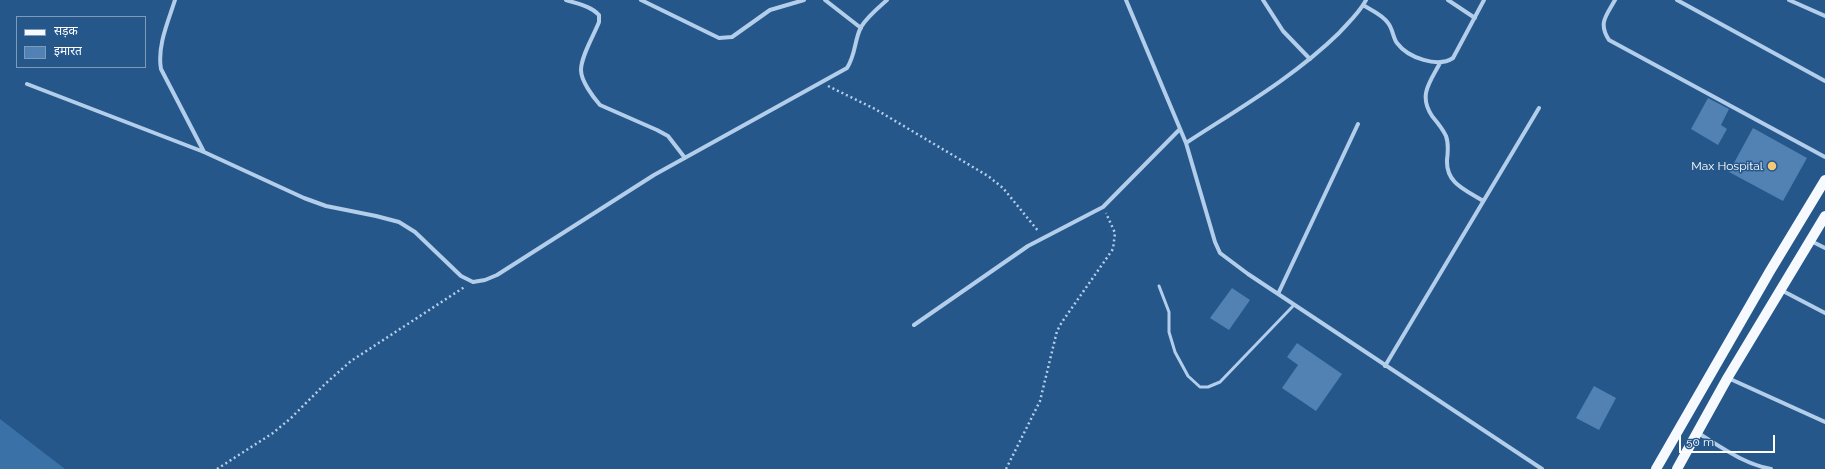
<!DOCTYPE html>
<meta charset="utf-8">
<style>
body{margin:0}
#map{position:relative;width:1825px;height:469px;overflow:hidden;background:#25578a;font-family:Raleway,"Noto Sans Devanagari",sans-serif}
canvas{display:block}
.legend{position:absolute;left:16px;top:16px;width:130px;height:52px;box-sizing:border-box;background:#25578a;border:1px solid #7c9ab9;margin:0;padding:5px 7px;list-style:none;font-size:12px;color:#fff}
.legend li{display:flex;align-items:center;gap:8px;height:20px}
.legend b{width:20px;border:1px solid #7c9ab9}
.scale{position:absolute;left:1679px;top:435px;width:96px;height:18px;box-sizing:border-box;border:2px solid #fff;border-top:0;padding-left:5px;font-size:12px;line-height:14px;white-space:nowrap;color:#fff;-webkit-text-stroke:3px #25578a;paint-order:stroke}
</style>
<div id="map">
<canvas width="1825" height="469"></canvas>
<ul class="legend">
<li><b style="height:5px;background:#f6fafe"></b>सड़क</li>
<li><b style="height:11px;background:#5282b3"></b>इमारत</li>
</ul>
<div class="scale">50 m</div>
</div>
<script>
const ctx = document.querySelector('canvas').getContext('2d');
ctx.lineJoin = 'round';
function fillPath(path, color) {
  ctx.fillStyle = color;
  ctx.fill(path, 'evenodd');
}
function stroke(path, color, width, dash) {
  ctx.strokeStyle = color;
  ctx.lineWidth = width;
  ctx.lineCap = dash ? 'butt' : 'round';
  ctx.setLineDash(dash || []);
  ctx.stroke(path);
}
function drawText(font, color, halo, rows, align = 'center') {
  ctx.font = font + ' Raleway,sans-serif';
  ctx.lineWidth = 3;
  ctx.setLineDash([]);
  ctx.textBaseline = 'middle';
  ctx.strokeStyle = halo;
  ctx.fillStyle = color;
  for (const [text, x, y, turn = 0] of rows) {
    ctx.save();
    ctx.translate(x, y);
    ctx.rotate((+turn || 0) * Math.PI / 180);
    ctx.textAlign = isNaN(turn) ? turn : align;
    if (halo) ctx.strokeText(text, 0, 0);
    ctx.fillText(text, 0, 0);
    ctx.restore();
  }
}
fillPath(new Path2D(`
 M0,419L65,469H0Z`), '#3a71a7');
fillPath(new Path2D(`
 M1708,98L1729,109L1721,125L1727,129L1718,145L1691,129Z
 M1753,128L1807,158L1783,201L1729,172Z
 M1232,288L1250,300L1229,330L1210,318Z
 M1297,343L1342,374L1316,411L1282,388L1298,365L1287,357Z
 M1594,386L1616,398L1599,430L1576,418Z`), '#5282b3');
stroke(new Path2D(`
 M828,86L875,109L988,176L1003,188L1039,232
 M217,469L273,433L291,418L325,384L351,361L466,286
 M1006,469L1040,401L1057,331L1062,322L1113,249L1115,233L1106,213`), '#b3ceea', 2.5, [2, 3]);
stroke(new Path2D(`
 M1159,286L1169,312V332L1175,352L1188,376L1200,387H1208L1220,382L1294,305`), '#b3ceea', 3);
stroke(new Path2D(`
 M175,0C168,22 157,46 161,69L204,152
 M566,0C578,4 591,6 599,15V22C594,35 581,56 581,70C581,81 593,97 600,105L657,130L668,136L685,158
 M641,0L719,38L732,37L770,10L804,0
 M825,0L861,28
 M1126,0L1186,143L1215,242L1220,253L1248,274L1542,469
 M1263,0L1283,31L1310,59
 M1448,0L1475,18
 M1615,0C1606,16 1598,23 1609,40L1825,157
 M1677,0L1825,81
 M1789,0L1825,16
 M1363,5C1371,10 1383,15 1388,23C1393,29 1393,38 1397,43C1408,58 1438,68 1453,58L1484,0
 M1440,63C1430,82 1418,95 1432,116C1437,122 1443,129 1446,136C1449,144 1448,152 1447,160C1446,184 1466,190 1483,201
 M27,84L204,152L304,198L326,206L376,216L399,222L415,232L461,276L473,282L485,280L497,275L654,175L847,68C856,54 854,41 861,27C867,17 878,8 887,0
 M1186,143C1238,109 1294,77 1339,33C1348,23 1360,12 1366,0
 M1811,241L1825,248
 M1781,290L1825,313
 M1278,294L1358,124
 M914,325L1028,246L1103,207L1180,129
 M1385,366L1539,108
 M1728,378L1825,422
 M1698,433C1721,447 1744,464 1771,469`), '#b3ceea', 4);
stroke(new Path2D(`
 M1656,469L1770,271L1825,180
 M1677,469L1728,377L1825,216`), '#f6fafe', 10);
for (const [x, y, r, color] of [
 [1772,166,5,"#f3c977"]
]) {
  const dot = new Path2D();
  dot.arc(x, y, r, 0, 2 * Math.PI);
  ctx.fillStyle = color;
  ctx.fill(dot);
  stroke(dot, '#25578a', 1.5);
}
drawText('12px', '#fff', '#25578a', [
 ["Max Hospital",1763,166]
], 'right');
</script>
